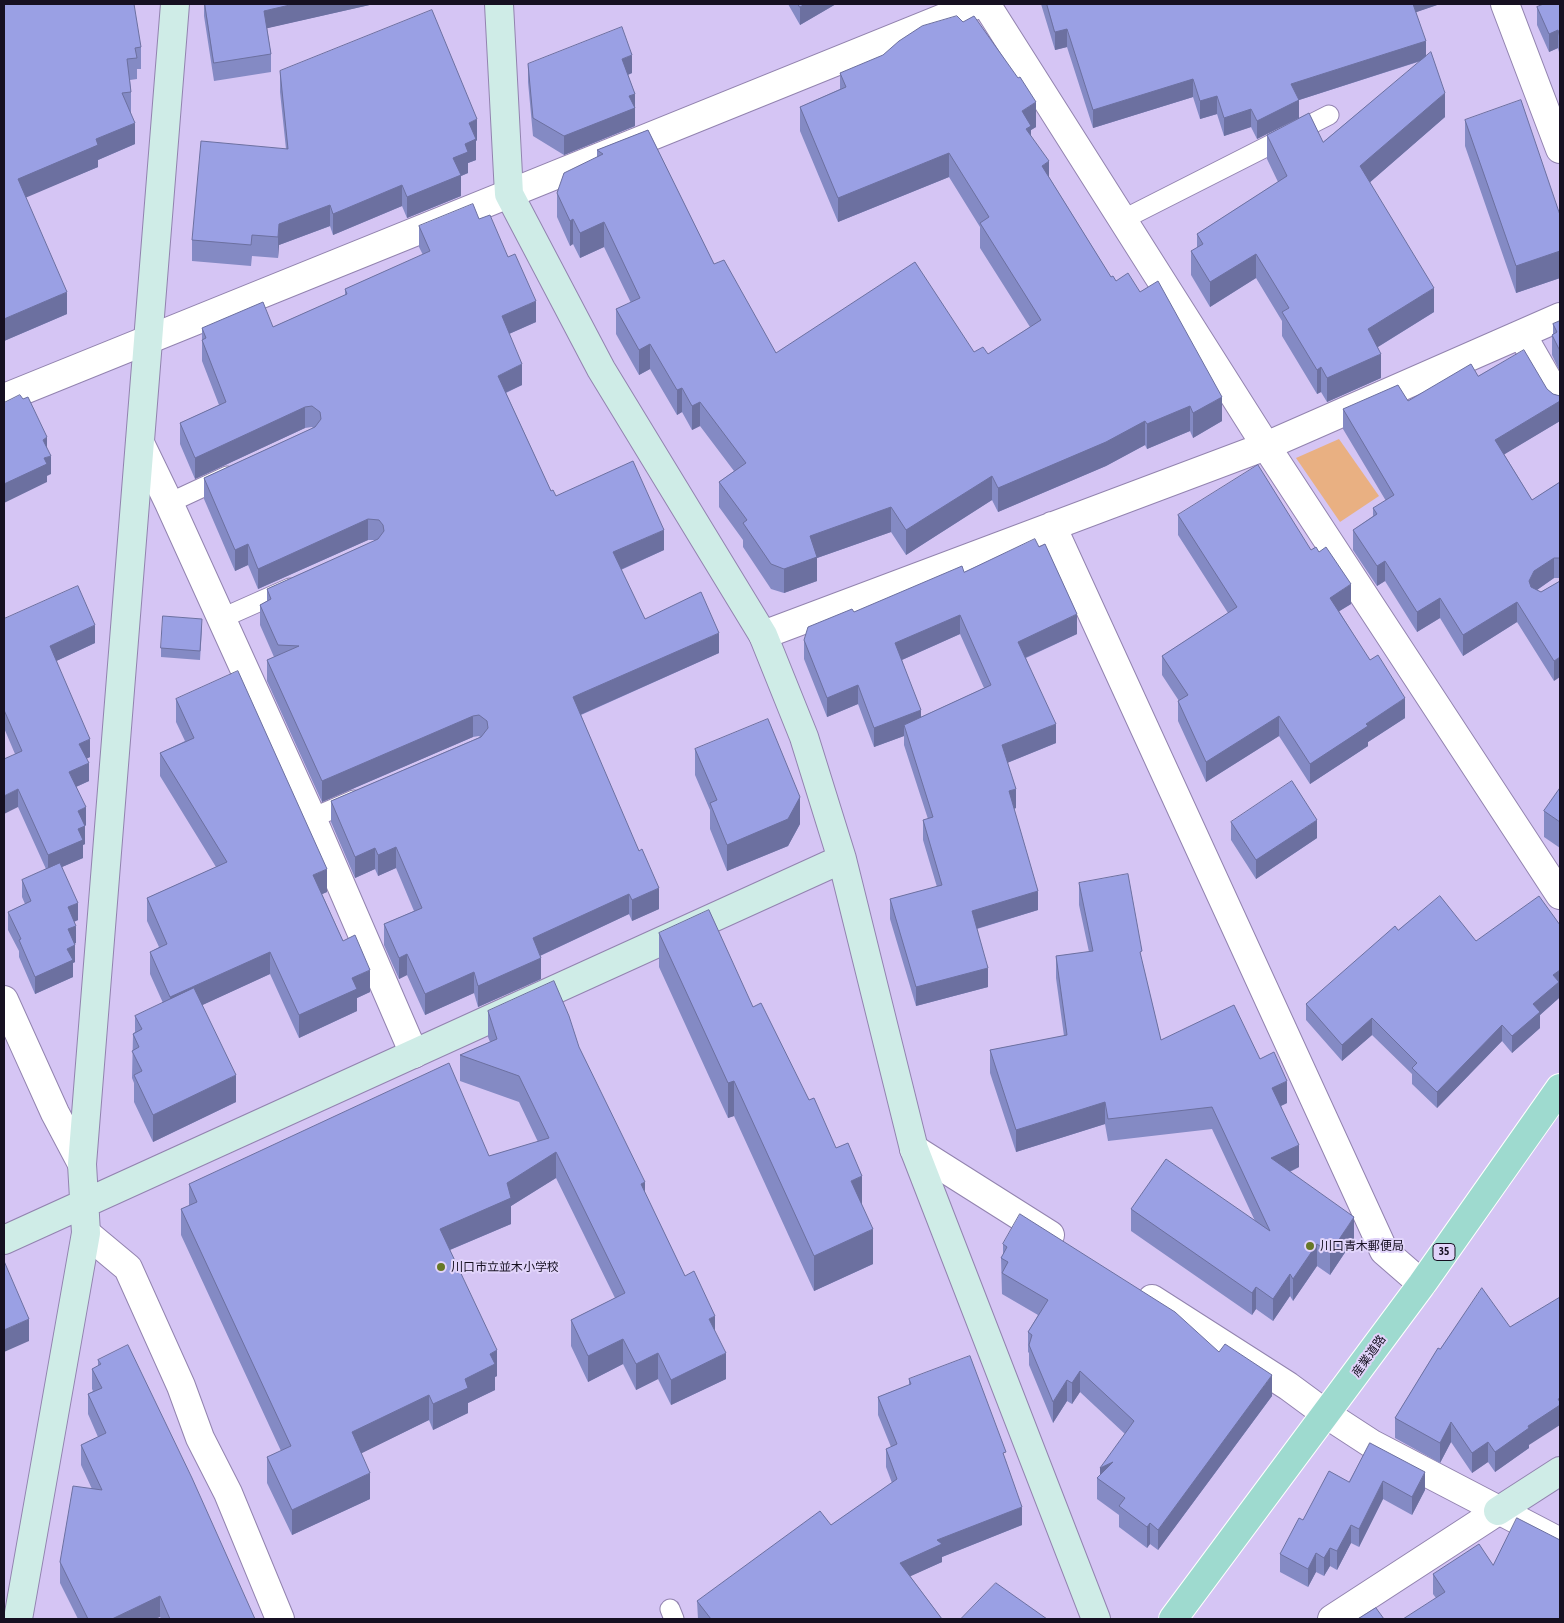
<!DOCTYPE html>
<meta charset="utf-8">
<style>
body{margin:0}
#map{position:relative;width:1564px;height:1623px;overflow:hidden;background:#d5c5f4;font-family:"Asap Condensed",sans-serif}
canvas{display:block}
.frame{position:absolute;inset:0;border:5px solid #161021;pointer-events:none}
</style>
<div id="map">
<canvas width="1564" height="1623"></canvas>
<div class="frame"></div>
</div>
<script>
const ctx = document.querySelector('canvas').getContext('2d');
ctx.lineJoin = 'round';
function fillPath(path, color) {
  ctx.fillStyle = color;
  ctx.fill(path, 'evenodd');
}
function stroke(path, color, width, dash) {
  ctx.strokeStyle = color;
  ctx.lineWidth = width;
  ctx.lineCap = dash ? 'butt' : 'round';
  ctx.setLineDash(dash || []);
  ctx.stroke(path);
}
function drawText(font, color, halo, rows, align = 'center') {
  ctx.font = font + ' "Asap Condensed","Noto Sans JP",sans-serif';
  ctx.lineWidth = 4;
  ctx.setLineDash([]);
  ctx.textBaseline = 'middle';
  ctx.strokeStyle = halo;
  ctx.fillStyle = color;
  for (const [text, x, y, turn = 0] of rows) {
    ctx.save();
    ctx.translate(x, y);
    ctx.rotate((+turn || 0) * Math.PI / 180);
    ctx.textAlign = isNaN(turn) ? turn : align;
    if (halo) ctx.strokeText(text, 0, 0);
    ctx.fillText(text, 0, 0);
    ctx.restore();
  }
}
fillPath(new Path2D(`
 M1339,439L1379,496L1340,522L1296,458Z`), '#e9b082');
const lane = new Path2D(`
 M1122,220L1329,115
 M169,503L227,476
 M220,619L290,588
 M312,818L354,800
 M670,1609L674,1619`);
const street = new Path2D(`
 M986,4L1266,446L1560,895
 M1505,4L1560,149
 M1522,335L1560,401
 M4,398L978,4
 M140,443L169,503L312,818L414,1054
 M1052,526L1384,1251L1422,1284
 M763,635L1266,446L1560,317
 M4,1000L55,1113L82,1164
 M914,1149L1050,1235
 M86,1233L128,1268L181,1386L200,1438L228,1493L280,1619
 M1152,1299L1288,1386L1326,1414L1372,1444L1560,1542
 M1332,1619L1498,1511`);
const secondary = new Path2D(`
 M499,4L509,194L601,369L763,635L804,737L842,859L914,1149L1096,1619
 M4,1240L842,859
 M1498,1511L1560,1471
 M18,1619L86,1233L82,1164L175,4`);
const primary = new Path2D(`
 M1173,1619L1422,1284L1560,1088`);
stroke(lane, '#9283af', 21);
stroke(street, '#9283af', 30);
stroke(secondary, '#9283af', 30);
stroke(primary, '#fff', 30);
stroke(lane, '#fff', 19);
stroke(street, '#fff', 28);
stroke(secondary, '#cfece7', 28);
stroke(primary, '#9edacf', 28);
fillPath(new Path2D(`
 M4,4L141,47V69H137V79L130,80L131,92V113L135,144L98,160V167L25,197L67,314L4,341Z
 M204,4H374L267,28L271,54V72L214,81L204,16Z
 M788,4H836L800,25Z
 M1041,4H1440L1416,12L1426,57L1445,117L1370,182L1434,312L1378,347L1381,378L1327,402L1321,392L1317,394L1282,336V321L1256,278L1210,307L1191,275V251L1197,248V234L1278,182L1267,159V135L1323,142L1421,61L1299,100V118L1257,139L1251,127L1224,136L1217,114L1200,119L1193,97L1093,128L1067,47L1055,50Z
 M1560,4V56L1558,48L1549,52L1537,25V7Z
 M528,64L632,73L628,75L635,94V126L564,155L533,136L528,82Z
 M280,71L477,140L476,141V160L468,163V173L461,176V196L407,218L402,206L333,235L330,226L279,245L278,258L252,256L251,266L192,261V240L286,149L280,92Z
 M840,73L1036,127L1031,130V136L1049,177L1111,277L1116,281L1140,292L1222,421L1193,438L1190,431L1147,449L1145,445L1106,466L998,512L992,500L906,555L891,532L817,558V581L784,593L771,589L743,547V540L719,507V482L734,471L700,426L692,430L682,412L677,415L650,369L639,375L616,334V309L631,303L604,247L580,258L573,244L570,246L557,217V193L597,157V150L648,130L714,264L776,353L974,352L988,354L1030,327L980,248V227L949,177L838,222L800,131V107L840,89Z
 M1465,120L1560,215V278L1516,293L1465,146Z
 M479,219L536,322L509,334L522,385L506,393L551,491L556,496L664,550L621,570L645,619L719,653L581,715L659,909L632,921L629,914L540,956L541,979L478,1007L474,993L425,1015L407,975L399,979L384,945V924L414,911L396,868L378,876L375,869L355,878L331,822V801L480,737L479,736L473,737L322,802L267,681V660L274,657L260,625V605L267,601V589L376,540H368L258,589L248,565L235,571L204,499V478L313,428L312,427L305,428L195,479L180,444V423L219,405L202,361V328L273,327L345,295V289L423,255L419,247V226Z
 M1560,321V372L1552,355V335L1553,334V324Z
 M1478,376L1547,389L1553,394L1560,396V421L1504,454L1532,500L1560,482V578H1554L1537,590L1541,592L1560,581L1554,681L1517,622L1463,656L1440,618L1417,632L1385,581L1377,586L1353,550V530L1373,516V508L1386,501L1343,429V409L1408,401Z
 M1178,515L1311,550L1351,604L1339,611L1405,718L1368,742V746L1310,784L1279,736L1206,782L1178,721V701H1179L1162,675V656L1228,613L1178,535Z
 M964,572L1077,634L1026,658L1056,743L1007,763L1016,808L1014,809L1038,910L977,929L988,987L916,1006L890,919V899L937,887L923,840V820L928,819L904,745V736L874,747L858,704L827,717L804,659V640L854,612ZM960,634L984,688L921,717L902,660Z
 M4,619L95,643L56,661L90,757L86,759L89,781L76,787L86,825L85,826V844L83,845V858L62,867L78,920L74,922L76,943H75V962L73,963V977L35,994L19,957V951L8,930V912L25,904L22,897V880L46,869L18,807L15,754L4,728Z
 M202,628L200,660L161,657V648Z
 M176,699L327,892L322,894L343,941L370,992L357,998V1011L299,1038L270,974L202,1005L236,1102L153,1142L134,1102V1083L132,1078L133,1034L135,1032V1016L163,1003L150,974V952L159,947L147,921V898L216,867L160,776V753L185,741L176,722Z
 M695,749L800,824L788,846L727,871L710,829V810L695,775Z
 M1560,788V848L1544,837V811Z
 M1231,822L1317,838L1256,879L1231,840Z
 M1079,883L1142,962L1161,1040L1260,1059L1287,1103L1281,1106L1299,1167L1290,1172L1354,1239L1330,1275L1317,1266L1293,1301L1290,1296L1273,1321L1256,1309L1252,1315L1131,1231V1209L1255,1221L1212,1129L1108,1141L1105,1124L1016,1152L990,1073V1050L1064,1036L1056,978V956L1089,952L1079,905Z
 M1560,925V986L1559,987V998L1540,1015V1028L1512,1053L1502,1041L1437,1108L1412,1084V1074L1372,1035L1342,1061L1306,1020V1004L1398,930L1476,941Z
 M659,933L753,1007L809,1100L862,1206L873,1264L814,1291L734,1116L728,1118L659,967Z
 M488,1011L579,1047L645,1193L685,1276L715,1332L726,1379L671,1405L658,1379L636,1390L623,1364L588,1382L571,1346V1320L615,1298L556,1178L511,1206V1224L450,1250L497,1376L495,1377V1390L468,1403V1413L433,1430L429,1420L361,1453L370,1499L292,1535L267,1483V1457L281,1451L181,1235V1209L189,1206V1184L489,1156L538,1142L519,1102L460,1081V1055L490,1042L488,1037Z
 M1003,1244L1219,1352L1272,1396L1158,1550L1150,1544L1147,1548L1119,1527V1515L1097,1499V1478L1100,1476L1125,1434L1080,1392L1072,1404L1067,1401L1053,1423L1029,1365V1353L1028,1352V1332L1038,1315L1002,1294L1001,1258L1003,1255Z
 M1438,1348L1529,1445V1448L1495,1472L1488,1462L1472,1473L1451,1442L1440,1463L1395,1438V1418Z
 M98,1360L255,1619H161L160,1617L154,1619H78L60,1583V1562L92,1489L81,1465V1445L98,1437L88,1414V1394L93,1391L92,1389V1369L98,1366Z
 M909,1379L1006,1461L1022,1525L942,1557V1562L910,1576L942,1619H698L697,1601L831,1525L892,1483L886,1467V1449L891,1447L878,1415V1397L909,1385Z
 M1370,1443L1425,1490L1412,1515L1383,1499L1359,1547L1351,1543L1337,1570L1330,1566L1324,1576L1316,1572L1308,1587L1280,1572V1554L1303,1520L1349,1482Z
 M1493,1565L1436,1598L1433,1594V1574Z`), '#848ac4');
fillPath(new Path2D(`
 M294,4H374L264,29V11Z
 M805,4H836L800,25V7Z
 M1411,4H1440L1411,14Z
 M1067,29V47L1055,50V32Z
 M1558,30V48L1549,52V34Z
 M1426,41V59L1299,100V118L1257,139V121L1291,84Z
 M632,55V73L622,77V59Z
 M1193,79V97L1093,128V110Z
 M1445,93V117L1360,191V166Z
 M635,94V126L564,155V136L629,96Z
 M1217,96V114L1200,119V101Z
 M1036,102V127L1031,130V150L1022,111Z
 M1251,109V127L1224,136V118Z
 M477,119V140L476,141V160L468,163V173L461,176V196L407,218V197L453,158L465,144L469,123Z
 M135,123V144L98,160V167L18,201V179L96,139Z
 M949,153V177L838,222V198Z
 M1049,161V186L1042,166Z
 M402,185V206L333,235V214Z
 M330,205V226L279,245L278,258V237L279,224Z
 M573,219V244L570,246V221Z
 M604,222V247L580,258V233Z
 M1560,251V278L1516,293V266Z
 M1256,254V278L1210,307V282Z
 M1434,288V312L1368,353V329Z
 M67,292V314L4,341V319Z
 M536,301V322L502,337V316Z
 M650,344V369L639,375V350Z
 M1381,354V378L1327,402V378Z
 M522,364V385L498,396V376Z
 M1321,367V392L1317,394V370Z
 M682,388V412L677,415V390Z
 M1222,397V421L1193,438V413Z
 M1560,401V421L1495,460V440Z
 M700,402V426L692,430V406Z
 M1190,406V431L1147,449V424Z
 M305,407V428L195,479V458Z
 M1145,421V445L1106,466L998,512V488Z
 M47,437V456L43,440Z
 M51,456V474L47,476V482L4,503V484L44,458Z
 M992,476V500L906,555V530Z
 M891,507V532L817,558V581L784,593V569L810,536Z
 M368,519V540L258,589V569Z
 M664,530V550L613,573V552Z
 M248,544V565L235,571V550Z
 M1554,558V578L1534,592L1529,601V581L1534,571Z
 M1385,561V581L1377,586V566Z
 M1351,584V604L1330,617V598Z
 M1440,598V618L1417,632V612Z
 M1517,602V622L1463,656V635Z
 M1077,614V634L1018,661V642Z
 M960,615V634L895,663V643Z
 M95,625V643L50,664V646Z
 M719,633V653L573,718V697Z
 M1560,657V677L1554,681V661Z
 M858,685V704L827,717V698Z
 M1405,698V718L1368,742V746L1310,784V764L1366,724Z
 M921,710V729L904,725V736L874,747V728Z
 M473,716V737L322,802V781Z
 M1279,716V736L1206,782V762Z
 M1056,724V743L1002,765V745Z
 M90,739V757L79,762V744Z
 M89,763V781L69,790V772Z
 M18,789V807L4,814V796Z
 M1016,789V808L1009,810V791Z
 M800,797V824L788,846L727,871V845Z
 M86,807V825L78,829L85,826V844L83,845V858L48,873V855L78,811Z
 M1317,820V838L1256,879V860Z
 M396,847V868L378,876V855Z
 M375,848V869L355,878V857Z
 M327,869V892L313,898V875Z
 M659,888V909L632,921V900Z
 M1038,891V910L972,930V911Z
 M629,894V914L533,959V938Z
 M78,903V920L68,924V907Z
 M76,926V943L68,947V929Z
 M75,945V962L73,963V977L35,994V977L67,949Z
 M270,952V974L170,1020V997Z
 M407,954V975L399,979V958Z
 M541,958V979L478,1007V986Z
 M988,968V987L916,1006V987Z
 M370,970V992L357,998V1011L299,1038V1015L352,978Z
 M1560,970V986L1559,987V998L1540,1015V1028L1512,1053V1036L1553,975Z
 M474,972V993L425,1015V994Z
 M1372,1018V1035L1342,1061V1045Z
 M1502,1025V1041L1437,1108V1092Z
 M4,1055H5V1079L4,1080Z
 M236,1075V1102L153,1142V1115Z
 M734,1081V1116L728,1118V1083Z
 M1287,1081V1103L1272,1110V1088Z
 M1105,1102V1124L1016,1152V1130Z
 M1299,1145V1167L1271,1180V1158Z
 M556,1152V1178L511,1206V1224L440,1254V1229L507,1183Z
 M862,1176V1210L851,1181Z
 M645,1182V1208L641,1184Z
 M1354,1217V1239L1330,1275V1253Z
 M873,1229V1264L814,1291V1256Z
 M1317,1244V1266L1293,1301V1279Z
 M1290,1274V1296L1273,1321V1299Z
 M1256,1287V1309L1252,1315V1293Z
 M715,1316V1342L709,1319Z
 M29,1319V1341L4,1352V1330Z
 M623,1339V1364L588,1382V1356Z
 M497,1350V1376L495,1377V1390L468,1403V1413L433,1430V1404L465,1379L490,1354Z
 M658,1353V1379L636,1390V1364Z
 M726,1353V1379L671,1405V1380Z
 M1080,1371V1392L1072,1404V1383Z
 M1272,1375V1396L1158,1550V1530Z
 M1067,1380V1401L1053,1423V1402Z
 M429,1395V1420L352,1458V1432Z
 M1560,1398V1425L1529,1445V1448L1495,1472V1452L1528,1426Z
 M1451,1422V1442L1440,1463V1443Z
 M1488,1442V1462L1472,1473V1453Z
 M1113,1462L1100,1480V1468Z
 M1425,1472V1490L1412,1515V1497Z
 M370,1473V1499L292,1535V1510Z
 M1383,1481V1499L1359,1547V1529Z
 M1022,1507V1525L942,1557V1562L900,1581V1563L937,1540Z
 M1150,1523V1544L1147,1548V1527Z
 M1351,1525V1543L1337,1570V1551Z
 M1330,1548V1566L1324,1576V1558Z
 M1316,1553V1572L1308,1587V1569Z
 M160,1596V1617L154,1619H112Z`), '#6c70a0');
const building = new Path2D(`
 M4,4H134L141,47L135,48L137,58L127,59L131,92L122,93L135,123L96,139L98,145L18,179L67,292L4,319Z
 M205,4H294L264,11L271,54L214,63Z
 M798,4H805L800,7Z
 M1047,4H1413L1426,41L1291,84L1299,100L1257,121L1251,109L1224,118L1217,96L1200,101L1193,79L1093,110L1067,29L1055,32Z
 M1544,4H1560V38L1558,30L1549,34L1537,7Z
 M432,10L477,119L469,123L476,139L465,144L468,152L453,158L461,175L407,197L402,185L333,214L330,205L279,224L278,237L252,235L251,245L192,240L201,141L288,149L280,71Z
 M957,16L963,22L974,16L1018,78L1020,77L1036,102L1022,111L1031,126L1026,129L1049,161L1042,166L1111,277L1113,276L1116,281L1128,273L1140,292L1158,281L1222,397L1193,413L1190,406L1147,424L1145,421L1106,442L998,488L992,476L906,530L891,507L810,536L817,557L784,569L771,564L743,523L747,520L719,482L746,463L700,402L692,406L682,388L677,390L650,344L639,350L616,309L640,298L604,222L580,233L573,219L570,221L557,193L564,173L603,154L597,150L648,130L714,264L724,260L776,353L915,262L974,352L983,347L988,354L1041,320L980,223L989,217L949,153L838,198L800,107L846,87L840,73L883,55L899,41L922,26Z
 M622,27L632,55L622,59L635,94L629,96L635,108L564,136L533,118L528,64Z
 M1431,52L1445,93L1360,166L1434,288L1368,329L1381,354L1327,378L1321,367L1317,370L1282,312L1289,308L1256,254L1210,282L1191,251L1203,244L1197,234L1287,176L1267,135L1309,113L1323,142Z
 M1521,100L1560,215V251L1516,266L1465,120Z
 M473,204L479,219L490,215L508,257L515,254L536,301L502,316L522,364L498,376L551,491L553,490L556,496L633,461L664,530L613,552L645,619L701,592L719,633L573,697L639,851L642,849L659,888L632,900L629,894L533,938L541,958L478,986L474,972L425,994L407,954L399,958L384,924L422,908L396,847L378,855L375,848L355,857L331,801L481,737L488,728L487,721L479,715L473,716L322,781L267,660L299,646L278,645L260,605L271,599L267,589L378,539L384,531L383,525L379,520L368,519L258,569L248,544L235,550L204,478L315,427L321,419L320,412L312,406L305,407L195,458L180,423L226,402L202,340L206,338L202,328L263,302L273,327L347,294L345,289L430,251L419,226Z
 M1560,321V351L1552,335L1557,332L1553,324Z
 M1524,350L1547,389L1553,394L1560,396V401L1495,440L1532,500L1560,482V558H1554L1534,571L1529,581L1531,587L1541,592L1560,581V657L1554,661L1517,602L1463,635L1440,598L1417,612L1385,561L1377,566L1353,530L1377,514L1373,508L1394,495L1343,409L1398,385L1408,401L1471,364L1478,376Z
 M20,395L23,399L28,397L47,437L43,440L51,456L44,458L47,464L4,484V403Z
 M1258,465L1311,550L1316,547L1319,552L1326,547L1351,584L1330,598L1370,660L1378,655L1405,698L1366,724L1368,726L1310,764L1279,716L1206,762L1178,701L1188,695L1162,656L1237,607L1178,515Z
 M1035,539L1039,547L1045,544L1077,614L1018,642L1056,724L1002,745L1016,789L1009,791L1038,891L972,911L988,968L916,987L890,899L942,885L923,820L933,817L904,725L991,685L960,615L895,643L921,710L874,728L858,685L827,698L804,640L808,627L852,609L854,612L962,566L964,572Z
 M78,586L95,625L50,646L90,739L79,744L89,763L69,772L86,807L78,811L85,826L78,829L83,840L48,855L18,789L4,796V759L22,751L4,710V619Z
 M163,616L202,619L200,651L161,648Z
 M238,671L327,869L313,875L343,941L355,935L370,970L352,978L357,989L299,1015L270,952L170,997L150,952L167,944L147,898L227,862L160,753L194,738L176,699Z
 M768,719L800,797L788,819L727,845L710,803L717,800L695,749Z
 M1292,781L1317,820L1256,860L1231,822Z
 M1560,788V822L1544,811Z
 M60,863L78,903L68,907L76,926L68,929L75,945L67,949L73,960L35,977L19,940L21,939L8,912L31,901L22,880Z
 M1128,874L1142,951L1140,952L1161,1040L1234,1005L1260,1059L1274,1052L1287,1081L1272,1088L1299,1145L1271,1158L1354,1217L1330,1253L1317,1244L1293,1279L1290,1274L1273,1299L1256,1287L1252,1293L1131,1209L1166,1159L1270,1231L1212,1107L1108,1119L1105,1102L1016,1130L990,1050L1067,1035L1056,956L1093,951L1079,883Z
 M1440,896L1476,941L1539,896L1560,925V970L1553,975L1559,982L1533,1004L1540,1012L1512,1036L1502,1025L1437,1092L1412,1068L1417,1063L1372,1018L1342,1045L1306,1004L1395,926L1398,930Z
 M709,910L753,1007L761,1003L809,1100L814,1098L836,1148L848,1143L862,1176L851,1181L873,1229L814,1256L734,1081L728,1083L659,933Z
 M554,981L569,1016L579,1047L645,1182L641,1184L685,1276L694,1271L715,1316L709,1319L726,1353L671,1380L658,1353L636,1364L623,1339L588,1356L571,1320L625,1293L556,1152L507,1183L511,1198L440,1229L497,1350L490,1354L495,1364L465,1379L468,1388L433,1404L429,1395L352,1432L370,1473L292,1510L267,1457L291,1446L181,1209L197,1202L189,1184L449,1063L489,1156L549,1138L519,1076L460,1055L497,1039L488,1011Z
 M194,988L236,1075L153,1115L134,1075L142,1071L132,1051L139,1047L133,1034L142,1029L135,1016Z
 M1020,1214L1175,1312L1219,1352L1225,1344L1272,1375L1158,1530L1150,1523L1147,1527L1119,1506L1125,1498L1097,1478L1113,1462L1100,1468L1134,1421L1080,1371L1072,1383L1067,1380L1053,1402L1029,1345L1032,1335L1028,1332L1048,1300L1002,1273L1008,1262L1001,1258L1007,1247L1003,1244Z
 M4,1261L29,1319L4,1330Z
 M1482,1288L1510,1327L1560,1297V1398L1558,1399L1560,1402V1405L1528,1426L1529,1428L1495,1452L1488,1442L1472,1453L1451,1422L1440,1443L1395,1418L1438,1348L1440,1349Z
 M128,1345L192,1478L255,1619H170L160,1596L112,1619H88L60,1562L73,1486L102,1490L81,1445L106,1433L88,1394L102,1388L92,1369L101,1364L98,1360Z
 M970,1356L1006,1452L1003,1453L1022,1507L937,1540L942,1544L900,1563L942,1619H711L697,1601L820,1511L831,1525L897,1479L886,1449L897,1444L878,1397L911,1384L909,1379Z
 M1370,1443L1425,1472L1412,1497L1383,1481L1359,1529L1351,1525L1337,1551L1330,1548L1324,1558L1316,1553L1308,1569L1280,1554L1299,1518L1303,1520L1329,1471L1349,1482Z
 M1517,1518L1560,1540V1619H1403L1445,1592L1433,1574L1479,1544L1493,1565Z
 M996,1583L1047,1619H961Z
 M1376,1608L1384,1619H1358Z`);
fillPath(building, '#9aa0e4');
stroke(building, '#6c70a0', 1);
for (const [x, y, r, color] of [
 [1310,1246,5,"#677826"],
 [441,1267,5,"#677826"]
]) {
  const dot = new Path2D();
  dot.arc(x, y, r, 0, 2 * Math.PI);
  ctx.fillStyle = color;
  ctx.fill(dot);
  stroke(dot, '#e1d4fa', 2);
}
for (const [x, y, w] of [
 [1444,1252,22]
]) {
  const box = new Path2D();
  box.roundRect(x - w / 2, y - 8.5, w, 17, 4);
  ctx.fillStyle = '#e1d4fa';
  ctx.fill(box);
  stroke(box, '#161021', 1);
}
drawText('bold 11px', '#161021', null, [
 ["35",1444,1252]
]);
drawText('12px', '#161021', '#e1d4fa', [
 ["川口青木郵便局",1320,1246],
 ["川口市立並木小学校",451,1267]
], 'left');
drawText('12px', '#161021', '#e1d4fa', [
 ["産業道路",1369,1356,-54]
]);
</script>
